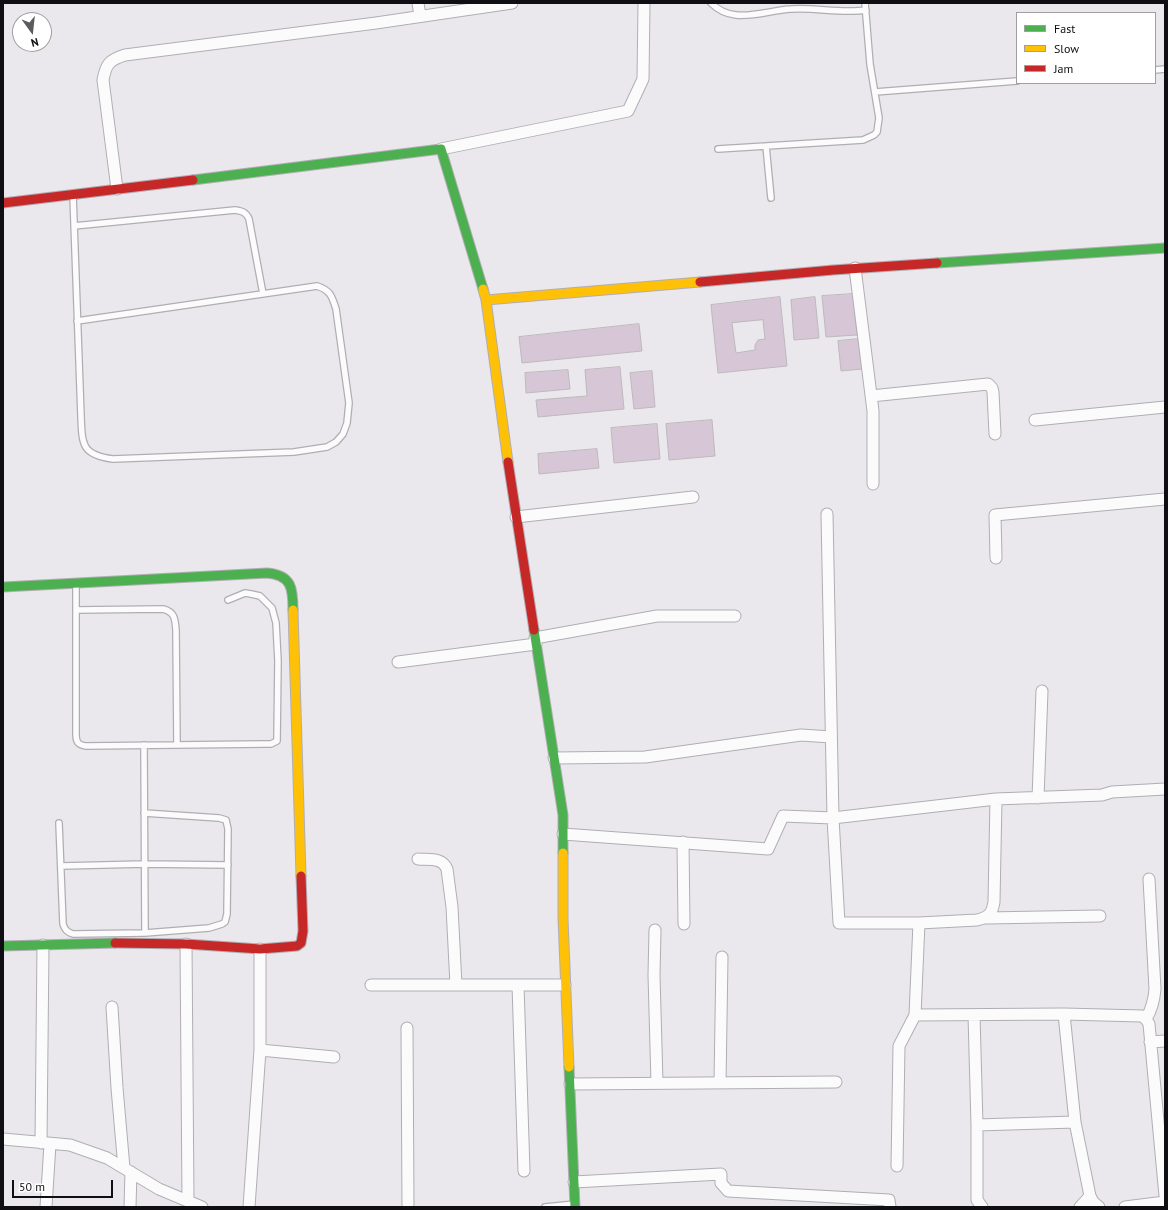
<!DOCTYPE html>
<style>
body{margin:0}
#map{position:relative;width:1168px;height:1210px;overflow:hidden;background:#eae7ed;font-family:"PT Sans",sans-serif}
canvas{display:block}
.frame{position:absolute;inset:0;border:4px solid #0f0e12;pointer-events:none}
.legend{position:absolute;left:1016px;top:12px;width:140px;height:72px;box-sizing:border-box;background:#fff;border:1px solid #9f9fa0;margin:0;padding:5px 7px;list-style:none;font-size:12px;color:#0f0e12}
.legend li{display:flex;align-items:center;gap:8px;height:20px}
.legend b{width:20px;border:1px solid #9f9fa0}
.north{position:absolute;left:12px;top:12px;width:40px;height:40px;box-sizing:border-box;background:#fff;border:1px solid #9f9fa0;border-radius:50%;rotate:165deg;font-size:11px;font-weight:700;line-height:16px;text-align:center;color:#0f0e12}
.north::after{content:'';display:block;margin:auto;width:14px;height:18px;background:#5c5a5f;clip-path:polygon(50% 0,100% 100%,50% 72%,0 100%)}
.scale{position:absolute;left:12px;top:1180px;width:101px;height:18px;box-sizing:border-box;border:2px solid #0f0e12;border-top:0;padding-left:5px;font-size:12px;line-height:14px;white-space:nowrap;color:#0f0e12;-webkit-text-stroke:3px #fff;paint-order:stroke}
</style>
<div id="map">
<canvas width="1168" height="1210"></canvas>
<div class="frame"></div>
<ul class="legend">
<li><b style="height:5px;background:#4caf50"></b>Fast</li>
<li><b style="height:5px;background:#ffc107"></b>Slow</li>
<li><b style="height:5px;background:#c62828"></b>Jam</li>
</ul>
<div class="north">N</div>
<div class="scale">50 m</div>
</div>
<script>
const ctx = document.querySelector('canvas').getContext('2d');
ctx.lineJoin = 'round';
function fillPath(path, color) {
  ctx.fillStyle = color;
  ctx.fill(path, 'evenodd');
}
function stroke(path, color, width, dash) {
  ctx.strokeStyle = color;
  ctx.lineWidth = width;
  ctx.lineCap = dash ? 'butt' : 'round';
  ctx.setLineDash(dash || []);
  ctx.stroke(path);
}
const building = new Path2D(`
 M853,294L857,335L826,337L822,296Z
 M780,297L787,366L718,373L711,305ZM763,320L765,339L758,340L755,345V350L736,353L732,323Z
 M815,297L819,338L794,340L791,300Z
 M639,324L642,351L522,363L519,337Z
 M859,339L862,369L841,371L838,341Z
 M620,367L624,409L538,417L536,400L587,396L585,370Z
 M568,370L570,389L526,393L525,373Z
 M652,371L655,407L634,409L630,373Z
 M712,420L715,456L669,460L666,424Z
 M657,424L660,459L614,463L611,428Z
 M597,449L599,468L539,474L538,454Z`);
fillPath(building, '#d7c7d6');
stroke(building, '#bcb9bd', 1);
const lane = new Path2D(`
 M711,3C718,10 726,14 736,15C754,17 773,10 791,9C816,7 841,14 866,10
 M1155,70L1165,69
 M875,92L1017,81
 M766,146L771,198
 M718,149L863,140L874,135L877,132L879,118L870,64L865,3
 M73,195L81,416C82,445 82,455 113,459L294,452L327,447L336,442L343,434L347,423L349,403L336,309C332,296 330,290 317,286L77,321
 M74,226L235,210C242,211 246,212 249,219L263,294
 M76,584V734C76,742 78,745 86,746L264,744H271L277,741L278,661L276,623L272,608L260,596L251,594L245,593L228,600
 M76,610L163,609C175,612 175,619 176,630L177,745
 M144,745L145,933
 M59,823L63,924C65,930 67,932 73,934L145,933L209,928L222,924L225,922L227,914L228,829L226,820L219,818L144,813
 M61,866L145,864L228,865
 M545,1207L575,1204`);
const street = new Path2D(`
 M418,3L420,16
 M441,149L628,111L643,79L644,3
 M117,189L103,80C106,64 109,60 125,55L376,23L512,3
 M855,268L873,411V484
 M871,396L988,384L992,388L993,392L995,434
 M1035,420L1165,407
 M827,514L833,818L839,923H919L915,1015L899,1046L897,1166
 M516,517L693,497
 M996,558L995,515L1165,499
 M535,638L657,616H735
 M398,662L536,644
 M554,758L645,757L801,735L831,737
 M1038,798L1042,691
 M563,834L768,849L783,816L833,818L996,799L1102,795L1112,792L1165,789
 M683,842L684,924
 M418,859C429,860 442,857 447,869L452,907L456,985
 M986,918L1100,916
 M919,923L977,920C989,917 992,914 994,902L996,799
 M655,930L654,975L657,1083
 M186,944L188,1201
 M371,985H565
 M518,985L524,1171
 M112,1007L117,1088L124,1168
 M1064,1014L1142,1016L1146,1019L1149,1024L1165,1196
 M915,1015L1064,1014L1075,1122L1090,1196L1093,1202L1099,1207
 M974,1015L977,1125V1200L982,1207
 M1146,1019C1152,1009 1154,1001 1155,989L1149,879
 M407,1028L408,1207
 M1150,1042L1165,1041
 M260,1050L334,1057
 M720,1083L722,957
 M570,1084L836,1082
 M977,1125L1075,1122
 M3,1139L70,1145L107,1158L159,1189L202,1207
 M41,1143L43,945
 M574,1182L721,1174V1183L728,1191L889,1200L890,1207
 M46,1207L50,1144
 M130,1207L131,1172
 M249,1207L260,1050V949
 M1080,1207L1090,1196
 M1125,1207L1165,1202`);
const fast = new Path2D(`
 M193,180L441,149L483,289
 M937,263L1165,248
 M3,587L267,573C292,575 293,589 293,610
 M534,630L563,815V853
 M3,946L115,943
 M569,1067L575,1207`);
const slow = new Path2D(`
 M483,289L486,300L508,462
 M486,300L700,282
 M293,610L301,876
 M563,853V918L569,1067`);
const jam = new Path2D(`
 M3,203L193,180
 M700,282L833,270L937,263
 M508,462L534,630
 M115,943L186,944L260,949L297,946L301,943L303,931L301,876`);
stroke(lane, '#b0aeb3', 8);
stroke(street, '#b0aeb3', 13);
stroke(fast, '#b0aeb3', 11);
stroke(slow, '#b0aeb3', 11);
stroke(jam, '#b0aeb3', 11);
stroke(lane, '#fcfbfc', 5.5);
stroke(street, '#fcfbfc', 11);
stroke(fast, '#4caf50', 9);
stroke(slow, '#ffc107', 9);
stroke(jam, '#c62828', 9);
</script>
